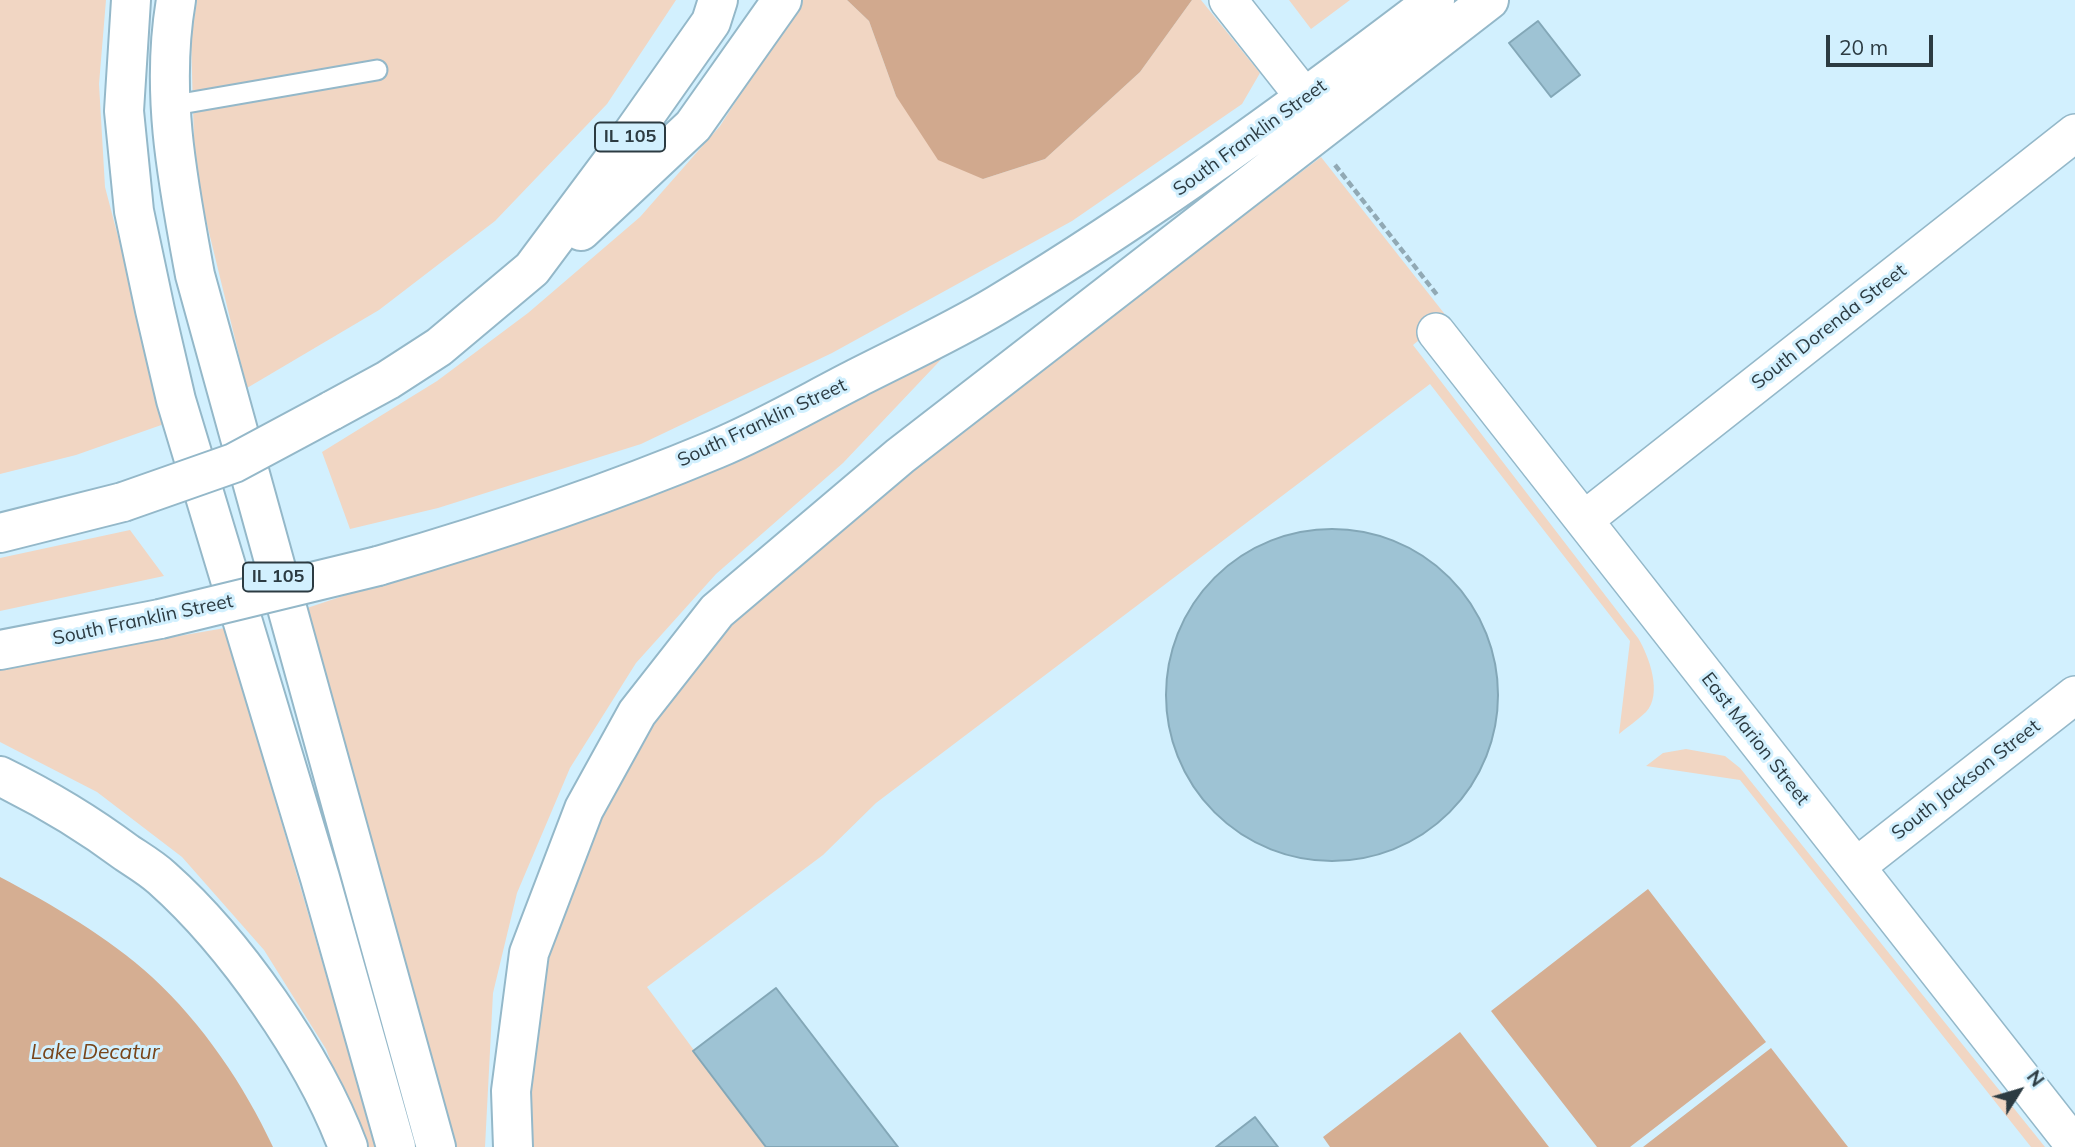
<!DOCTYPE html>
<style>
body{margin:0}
#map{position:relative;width:2075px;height:1147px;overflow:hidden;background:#d2f0fe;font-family:Mulish,sans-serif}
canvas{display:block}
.north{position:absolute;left:1984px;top:1056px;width:70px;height:70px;-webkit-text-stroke:5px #d2f0fe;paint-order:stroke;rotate:53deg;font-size:19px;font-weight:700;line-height:28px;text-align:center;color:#2c3b42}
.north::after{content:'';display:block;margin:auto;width:24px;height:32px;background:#2c3b42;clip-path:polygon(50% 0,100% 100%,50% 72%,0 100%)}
.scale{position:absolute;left:1826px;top:35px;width:107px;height:32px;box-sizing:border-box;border:4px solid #2c3b42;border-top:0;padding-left:9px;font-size:21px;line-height:24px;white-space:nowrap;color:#2c3b42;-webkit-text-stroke:5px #d2f0fe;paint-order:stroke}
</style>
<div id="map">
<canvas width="2075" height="1147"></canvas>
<div class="north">N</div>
<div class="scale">20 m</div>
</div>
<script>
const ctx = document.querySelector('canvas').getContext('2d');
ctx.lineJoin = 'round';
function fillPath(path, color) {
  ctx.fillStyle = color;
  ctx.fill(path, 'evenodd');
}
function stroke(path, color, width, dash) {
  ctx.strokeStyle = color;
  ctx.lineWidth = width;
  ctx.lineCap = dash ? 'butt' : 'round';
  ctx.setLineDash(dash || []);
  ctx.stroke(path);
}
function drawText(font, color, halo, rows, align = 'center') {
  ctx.font = font + ' Mulish,sans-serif';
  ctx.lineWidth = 6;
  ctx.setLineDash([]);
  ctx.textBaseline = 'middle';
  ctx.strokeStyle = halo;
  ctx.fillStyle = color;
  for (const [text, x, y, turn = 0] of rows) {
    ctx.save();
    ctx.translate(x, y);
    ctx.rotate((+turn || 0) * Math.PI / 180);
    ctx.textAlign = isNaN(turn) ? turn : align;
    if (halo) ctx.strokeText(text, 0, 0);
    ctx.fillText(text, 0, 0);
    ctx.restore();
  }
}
fillPath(new Path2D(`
 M0,0H106L99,84L105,187L167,423L76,455L0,474Z
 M197,0H676L607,104L495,221L379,310L247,388L195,175L191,40Z
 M801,0H847L869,21L896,96L983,179L1045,159L1140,72L1192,0H1201L1260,73L1242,104L1072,221L832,353L641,444L438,508L350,529L322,452L437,381L528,313L640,217L720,126Z
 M1289,0H1350L1311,29Z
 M1321,157L1447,317L1413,345L1638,638C1649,656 1663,694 1646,712C1638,720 1627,727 1619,734L1630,641L1430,384L876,803L823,855L647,987L766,1147H531V1066L538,1009L549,952L585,840L660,710L719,635L892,482Z
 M951,349L843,463L716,574L636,663L570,768L517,893L493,993L485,1147H450L304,609L604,509Z
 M130,530L164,576L0,611V558Z
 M225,628L376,1147H364L326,1049L264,950L182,857L97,792L0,742V663L46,659Z
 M1686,749L1725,756L1740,768L2045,1147H2031L1740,780L1646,766L1663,753Z`), '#f1d6c3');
fillPath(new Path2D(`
 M847,0H1192L1140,72L1045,159L983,179L938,160L896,96L869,21Z`), '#d1a98e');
fillPath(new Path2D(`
 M0,877C53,905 108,937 152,977C203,1024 244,1085 273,1147H0Z
 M1648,889L1766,1042L1630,1147H1597L1491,1011Z
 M1460,1032L1549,1147H1330L1323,1137Z
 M1771,1048L1848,1147H1643Z`), '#d5ae92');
const building = new Path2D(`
 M1538,21L1580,75L1551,97L1509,43Z
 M1166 695a166 166 0 1 1 332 0a166 166 0 1 1-332 0Z
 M776,988L845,1078L898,1147H766L693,1051Z
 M1255,1117L1278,1147H1216Z`);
fillPath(building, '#9ec3d4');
stroke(building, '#83a7b7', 2);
const lane = new Path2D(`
 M169,106L377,70`);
const street = new Path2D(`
 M1228,0L1306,99
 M1436,332L2075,1146
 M1584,520L2075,133
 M1857,866L2075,695`);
const primary = new Path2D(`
 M131,0L124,111L134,211L155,310L176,400L320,878L396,1147
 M176,0C160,93 178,183 195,275L436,1147
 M581,231L693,126L782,0
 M331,411L388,380L439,347L532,269L623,147L711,22L718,0
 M0,533L123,502
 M378,566C492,533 606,495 716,449C764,429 810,402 857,378C904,354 952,332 997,305C1150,213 1293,108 1435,0
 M0,650L160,619
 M0,776C45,798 87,823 127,853C139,861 151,868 162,878C234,942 314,1056 348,1147
 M513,1147L511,1091L529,953L584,809L637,713L717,611L900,456L1489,0`);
stroke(lane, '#94b8c9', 23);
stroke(street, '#94b8c9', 40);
stroke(primary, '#94b8c9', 42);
stroke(new Path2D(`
 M1335,165L1438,296`), '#91a9b4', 4.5, [7, 3.5]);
stroke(lane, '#fff', 19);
stroke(street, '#fff', 37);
stroke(primary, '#fff', 38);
const primaryBridge = new Path2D(`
 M123,502L234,463L331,411
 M160,619L378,566`);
stroke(primaryBridge, '#94b8c9', 42, []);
stroke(primaryBridge, '#fff', 38);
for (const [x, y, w] of [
 [630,137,70],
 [278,577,70]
]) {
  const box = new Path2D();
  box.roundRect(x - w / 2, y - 14.5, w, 29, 5);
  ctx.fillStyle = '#d2f0fe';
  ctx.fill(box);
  stroke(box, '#2c3b42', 2);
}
drawText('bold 18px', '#2c3b42', null, [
 ["IL 105",630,137],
 ["IL 105",278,577]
]);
drawText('19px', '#2c3b42', '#d2f0fe', [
 ["South Franklin Street",1250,138,-36],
 ["South Dorenda Street",1829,327,-38],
 ["South Franklin Street",762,423,-25],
 ["South Franklin Street",143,620,-12],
 ["East Marion Street",1755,739,52],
 ["South Jackson Street",1966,780,-38]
]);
drawText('italic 21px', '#78451a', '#d2f0fe', [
 ["Lake Decatur",95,1053]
]);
</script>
